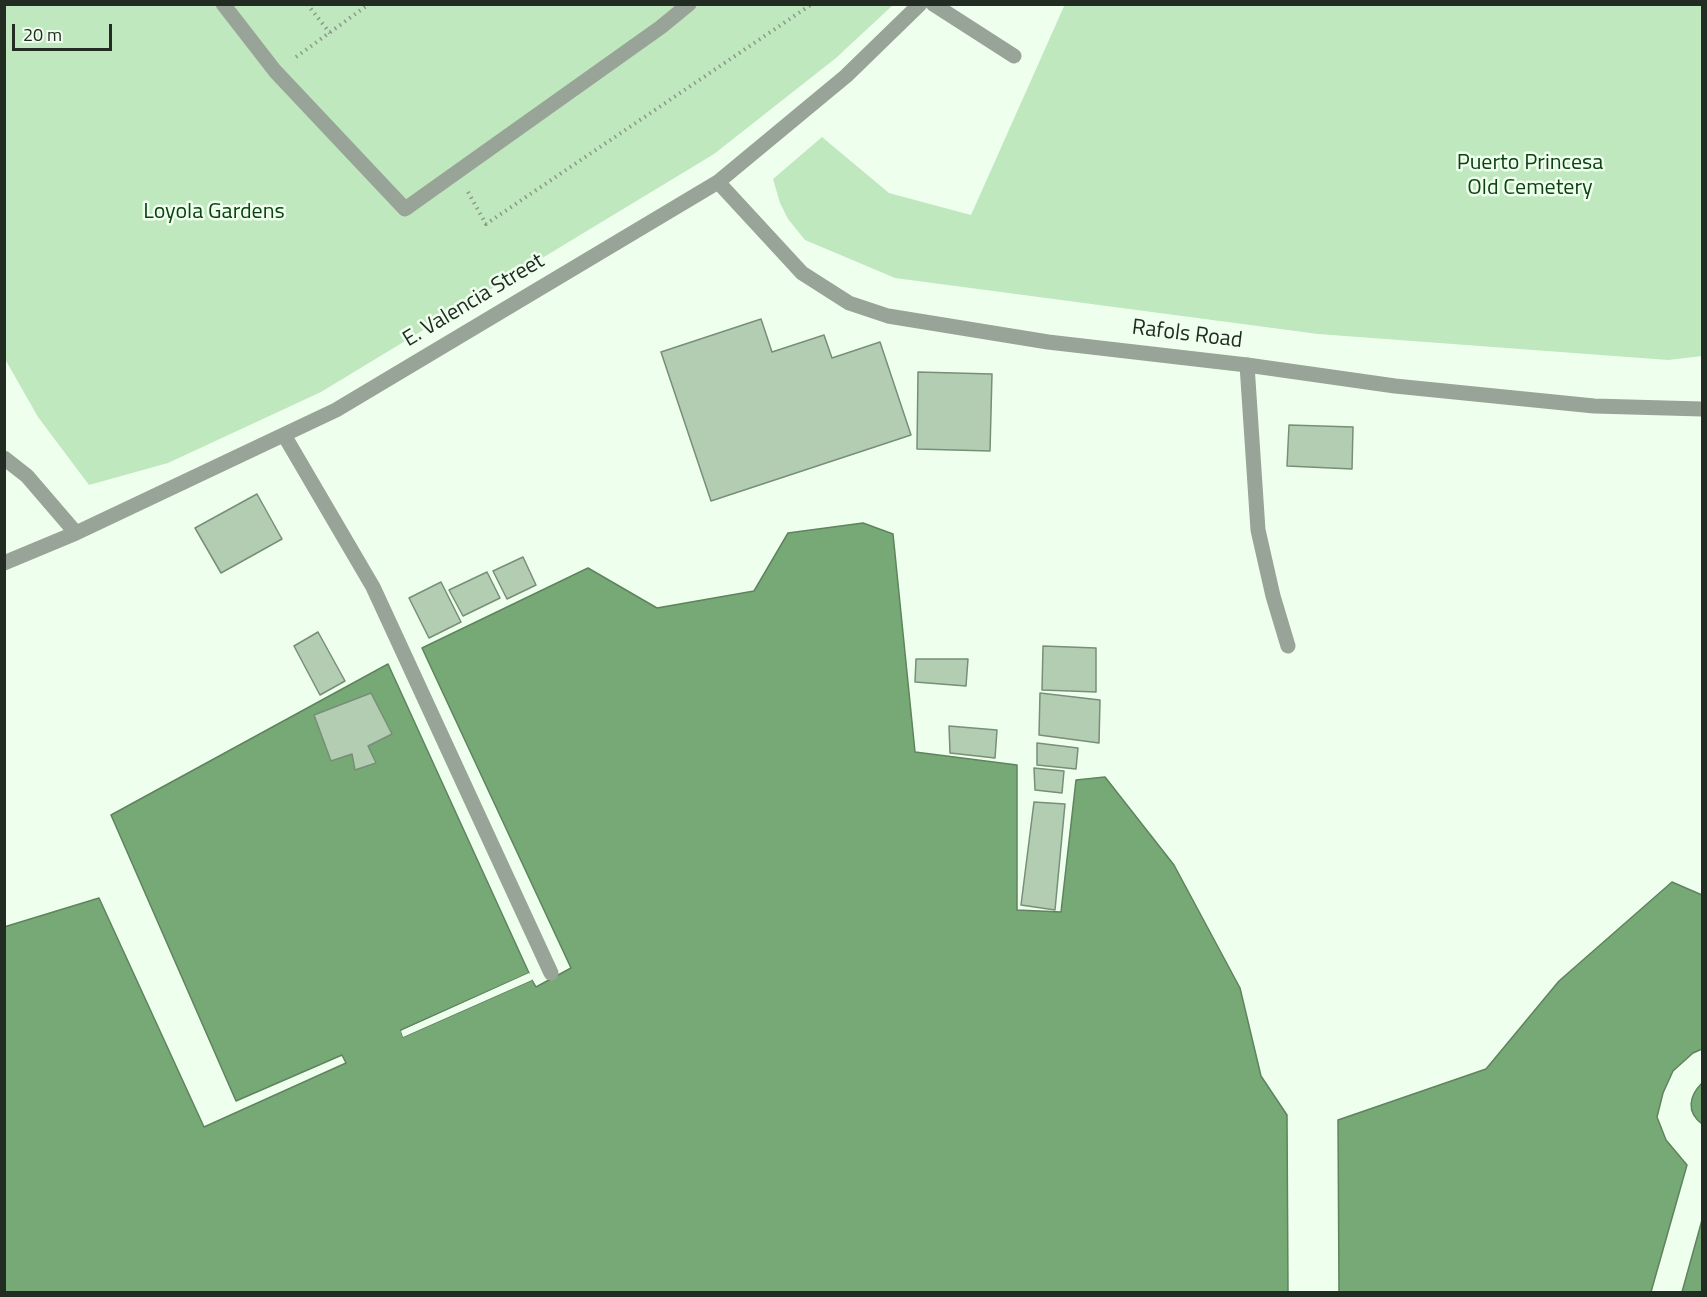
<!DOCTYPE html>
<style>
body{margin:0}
#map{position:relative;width:1707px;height:1297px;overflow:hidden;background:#efffee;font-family:"Titillium Web",sans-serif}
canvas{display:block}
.frame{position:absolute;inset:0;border:6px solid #222c22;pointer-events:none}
.scale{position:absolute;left:12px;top:24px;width:100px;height:27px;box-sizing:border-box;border:3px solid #222c22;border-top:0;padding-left:8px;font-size:18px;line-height:21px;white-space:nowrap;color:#222c22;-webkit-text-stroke:4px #efffee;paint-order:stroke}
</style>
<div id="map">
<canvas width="1707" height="1297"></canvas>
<div class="frame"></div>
<div class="scale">20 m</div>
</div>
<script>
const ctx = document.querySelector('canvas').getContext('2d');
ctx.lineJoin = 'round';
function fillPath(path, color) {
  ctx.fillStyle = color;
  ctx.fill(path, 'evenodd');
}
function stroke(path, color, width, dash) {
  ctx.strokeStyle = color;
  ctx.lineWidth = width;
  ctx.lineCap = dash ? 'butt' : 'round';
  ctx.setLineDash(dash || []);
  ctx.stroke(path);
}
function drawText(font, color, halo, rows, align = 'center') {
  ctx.font = font + ' "Titillium Web",sans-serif';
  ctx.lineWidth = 5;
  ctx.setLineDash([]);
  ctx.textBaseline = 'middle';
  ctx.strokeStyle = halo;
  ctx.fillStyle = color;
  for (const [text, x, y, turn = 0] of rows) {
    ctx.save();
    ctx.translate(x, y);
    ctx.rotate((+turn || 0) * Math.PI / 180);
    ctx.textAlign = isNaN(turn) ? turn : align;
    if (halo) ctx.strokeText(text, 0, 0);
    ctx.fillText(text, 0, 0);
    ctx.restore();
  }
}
fillPath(new Path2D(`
 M1065,4L1702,5V356L1668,360L1318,334L895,278L805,240L788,219L780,203L773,179L822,137L889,193L971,215Z
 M4,5H893L836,58L714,154L321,392L168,463L89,485L38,417L5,359Z`), '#c0e8be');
const water = new Path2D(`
 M863,523L893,534L915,752L1017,765V910L1061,912L1076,780L1105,777L1174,865L1240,988L1261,1076L1287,1115L1288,1292H5L4,927L99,898L204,1127L346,1063L342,1055L236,1101L111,815L388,664L529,973L401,1030L403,1037L532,980L536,987L571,968L422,648L588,568L657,608L754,591L788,533Z
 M1672,882L1702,895V1049L1693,1053L1673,1071L1663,1093L1657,1117L1666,1140L1687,1165L1651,1292H1339L1338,1120L1486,1069L1559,981Z
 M1702,1083V1124C1686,1112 1689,1096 1702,1083Z
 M1702,1220V1292H1682Z`);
fillPath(water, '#77a976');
stroke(water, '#5e845d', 1.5);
fillPath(new Path2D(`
 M529,973L530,976L405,1032V1033L531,977L532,980L403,1037L401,1031Z`), '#efffee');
const building = new Path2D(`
 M761,319L772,352L824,335L832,358L880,342L911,435L711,501L661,352Z
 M918,372L992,374L990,451L917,449Z
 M1289,425L1353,427L1352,469L1287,466Z
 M257,494L282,539L221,573L195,528Z
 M523,557L536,585L507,599L493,571Z
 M487,572L500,598L463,616L449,590Z
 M441,582L461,622L429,638L409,598Z
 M318,632L345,681L320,695L294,646Z
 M1043,646L1096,648V692L1042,690Z
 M916,659H968L966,686L915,682Z
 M371,693L392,734L368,746L376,763L355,770L352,754L331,761L314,715Z
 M1040,693L1100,700L1099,743L1039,735Z
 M949,726L997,730L995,758L950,753Z
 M1037,743L1078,748L1076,769L1037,765Z
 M1034,768L1064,771L1062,793L1035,790Z
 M1034,802L1065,804L1055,910L1021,905Z`);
fillPath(building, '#b3cdb2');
stroke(building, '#778f76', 1.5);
stroke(new Path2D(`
 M307,4L330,33
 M296,57L369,4
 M468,192L486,224L812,4`), '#8b988a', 4, [1.5, 4.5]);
stroke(new Path2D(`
 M223,4L275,71L405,209L661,27L689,4
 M933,4L1014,56
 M1247,365L1258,530L1273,596L1288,646
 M284,435L373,587L551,973`), '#99a498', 15);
stroke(new Path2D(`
 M718,182L802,273L849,303L888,316L1048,342L1247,365L1395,386L1594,406L1702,409
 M4,458L27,476L76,533
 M4,563L76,533L336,410L718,182L846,76L920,4`), '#99a498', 15);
drawText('22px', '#0b4210', '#efffee', [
 ["Puerto Princesa",1530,164],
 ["Old Cemetery",1530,189],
 ["Loyola Gardens",214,213]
]);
drawText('22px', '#222c22', '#efffee', [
 ["E. Valencia Street",474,301,-31],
 ["Rafols Road",1187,335,7]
]);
</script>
